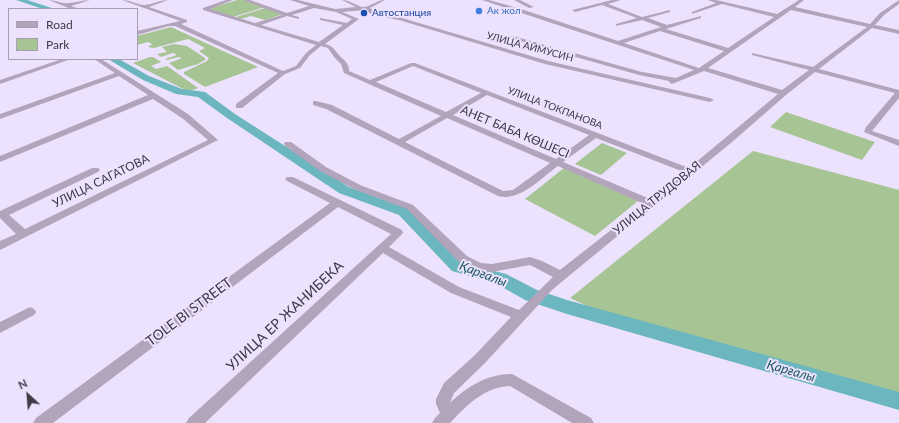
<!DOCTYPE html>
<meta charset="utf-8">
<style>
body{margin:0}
#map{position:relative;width:899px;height:423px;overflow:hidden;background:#ede2fd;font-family:Lato,sans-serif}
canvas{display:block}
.legend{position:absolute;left:8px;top:8px;width:130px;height:52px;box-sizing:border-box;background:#ede2fd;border:1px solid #a79eb4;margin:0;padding:5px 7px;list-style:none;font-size:12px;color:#3f3946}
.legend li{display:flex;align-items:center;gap:8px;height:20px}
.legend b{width:20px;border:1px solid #a79eb4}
.north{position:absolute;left:8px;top:375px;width:40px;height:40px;-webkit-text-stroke:3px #ede2fd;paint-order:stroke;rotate:334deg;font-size:11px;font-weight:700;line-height:16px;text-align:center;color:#3f3946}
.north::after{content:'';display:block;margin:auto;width:14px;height:18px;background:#3f3946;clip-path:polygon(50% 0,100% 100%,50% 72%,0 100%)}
</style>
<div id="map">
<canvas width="899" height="423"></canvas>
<ul class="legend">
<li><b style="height:5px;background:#b2a5bb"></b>Road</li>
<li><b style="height:11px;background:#a7c494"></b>Park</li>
</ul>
<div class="north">N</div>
</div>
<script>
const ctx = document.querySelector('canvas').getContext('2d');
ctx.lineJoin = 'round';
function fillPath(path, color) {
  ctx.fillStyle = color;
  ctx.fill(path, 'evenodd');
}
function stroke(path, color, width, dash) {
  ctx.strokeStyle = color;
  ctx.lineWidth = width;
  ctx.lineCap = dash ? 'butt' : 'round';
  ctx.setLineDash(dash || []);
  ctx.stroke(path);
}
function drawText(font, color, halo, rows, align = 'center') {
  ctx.font = font + ' Lato,sans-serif';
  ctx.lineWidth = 4;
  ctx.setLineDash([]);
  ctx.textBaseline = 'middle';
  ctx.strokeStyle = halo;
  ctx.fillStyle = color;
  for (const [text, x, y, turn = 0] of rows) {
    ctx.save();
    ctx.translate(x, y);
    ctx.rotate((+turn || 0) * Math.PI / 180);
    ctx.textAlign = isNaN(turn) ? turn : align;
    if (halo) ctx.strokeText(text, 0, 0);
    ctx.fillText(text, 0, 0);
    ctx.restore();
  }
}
fillPath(new Path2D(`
 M237,0H244L265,7L233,17L209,10L211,8Z
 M265,8L283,14L265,20L251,16L241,19L236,17Z
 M171,27L258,67L205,87L184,74V72L207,61L209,58L199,51L205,48L188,39L154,48L148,47L152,44L148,42L137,45V36Z
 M174,44L187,46L205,58V60L198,64L178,70L169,63L182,58L179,57L167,60L165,59L177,55L173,53L161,57L157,54L167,52L162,47Z
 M150,57H153L161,62L151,66L156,69L167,66L198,88L193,90H185L133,63Z
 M786,112L875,142L862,160L770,127Z
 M602,143L627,153L601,175L575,164Z
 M753,151L899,190V393L605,314L570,298Z
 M564,168L638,201L595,236L525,199Z`), '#a7c494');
fillPath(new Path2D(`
 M16,0H27L55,9H43Z
 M108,59H119L149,76L182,89L205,92L235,114L349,187L409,209L463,263L506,274L537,290L567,300L899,392V410L567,314L525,300L495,283L452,271L399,215L339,193L227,118L198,97L176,94L143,80Z`), '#6bb6bf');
fillPath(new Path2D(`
 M49,0C55,0 62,4 68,3C76,3 82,0 90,0L71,6L79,9H71Z
 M122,0C130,0 136,4 143,5C151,5 160,0 168,0L149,7L187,20V22L181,24L283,71L296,66L306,53L316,45L203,10V8L226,0H233L210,9L255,23L282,15L243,0H250L287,13L309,6L290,0H298L335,9L356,7L342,0C350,0 356,6 363,7C370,7 377,0 385,0L370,8L376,13L402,18L548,61L710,98L714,100L710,102L545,64L399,20L372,15L366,10L342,12L359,19L325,44C333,46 334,49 339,55C344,61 349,62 349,71L370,80L411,63H415L689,168L778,94L704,71L672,84L670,83L669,81L639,75L509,38V36H513L642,72L676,78L694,70L482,0H489L521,9L618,41L661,27L642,20L616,26V24L637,18L602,5L575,12L572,10L612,0H621L608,4L642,17L670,10V12L648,18L667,25L701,16V18L666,29L728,48L774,17L722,4L692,14V12L716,3L708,0H716L777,14L799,0H804L795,7L870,24L880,13L899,0V4L884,15L875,25L899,30V34L872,28L819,69L899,90V98L872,131L899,140V146L864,132L866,127L895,93L815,72L786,95L732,142L553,289L485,363L454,393L450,403C468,386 487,374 512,374L591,418L594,423H572L510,386C484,387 467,405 450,423H432L435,418L440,413L436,404V399L444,383L475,355L511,317L451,293L383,253L205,423H186L189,418L391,234L338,207L53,423H33L36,418L330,203L287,181L285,179L287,177H293L402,230L403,233L389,247L459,287L519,310L553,277L530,265L492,272L477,270L459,262L407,209L354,189L320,171L285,146L284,144L285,142H291L326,167L360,185L413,205L467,256L481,263L492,264L530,257L542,261L560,270L644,204L558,166C541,178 520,202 498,196L326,109L313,105V101H316L332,105L399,139L441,116L344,73L341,64L334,57L328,48L321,46L310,55L300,68L285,74L242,108H236V104L278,73L175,26H169L137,35V31L180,21ZM314,8L336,12L352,19L347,23L320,18V20L343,25L319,42L261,25L287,16L299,19V17L292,15ZM791,10L867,27L813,67L752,53V55L809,70L782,90L708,68ZM660,31L724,51L699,68L624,43ZM413,66L481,93L446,112L376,82ZM487,95L589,135L556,159L453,115ZM447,118L550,163L513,190L503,191L405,142ZM596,138L684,172L650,199L563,162Z
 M514,0H520L534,7L529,8Z
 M62,59H71L0,84V80Z
 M94,59H101L188,114L218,140L0,250V241L16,234L0,218V211L92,168H98L100,170L98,172L9,215L25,229L208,140L182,118L153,99L0,162V156L148,95L119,76L0,119V114L115,73Z
 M30,307L34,309L36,312L34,315L0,333V322Z`), '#b2a5bb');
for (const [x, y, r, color] of [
 [479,11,4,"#3f7fe0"],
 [364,13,4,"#1a4fb4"]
]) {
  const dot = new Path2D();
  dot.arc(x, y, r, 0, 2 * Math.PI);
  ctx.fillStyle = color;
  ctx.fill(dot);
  stroke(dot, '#ede2fd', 1.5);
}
drawText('10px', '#366cbe', '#ede2fd', [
 ["Ак жол",487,11]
], 'left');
drawText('10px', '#164399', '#ede2fd', [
 ["Автостанция",372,13]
], 'left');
drawText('10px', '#3f3946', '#ede2fd', [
 ["УЛИЦА АЙМУСИН",530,47,15],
 ["УЛИЦА ТОКПАНОВА",555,108,21]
]);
drawText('12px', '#3f3946', '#ede2fd', [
 ["АНЕТ БАБА КӨШЕСІ",515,132,23],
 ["УЛИЦА САГАТОВА",101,181,-26],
 ["УЛИЦА ТРУДОВАЯ",657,198,-39]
]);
drawText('italic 13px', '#16575e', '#ede2fd', [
 ["Қарғалы",483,274,21],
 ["Қарғалы",791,371,16]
]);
drawText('14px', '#3f3946', '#ede2fd', [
 ["TOLE BI STREET",189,312,-37],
 ["УЛИЦА ЕР ЖАНИБЕКА",285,316,-43]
]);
</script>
